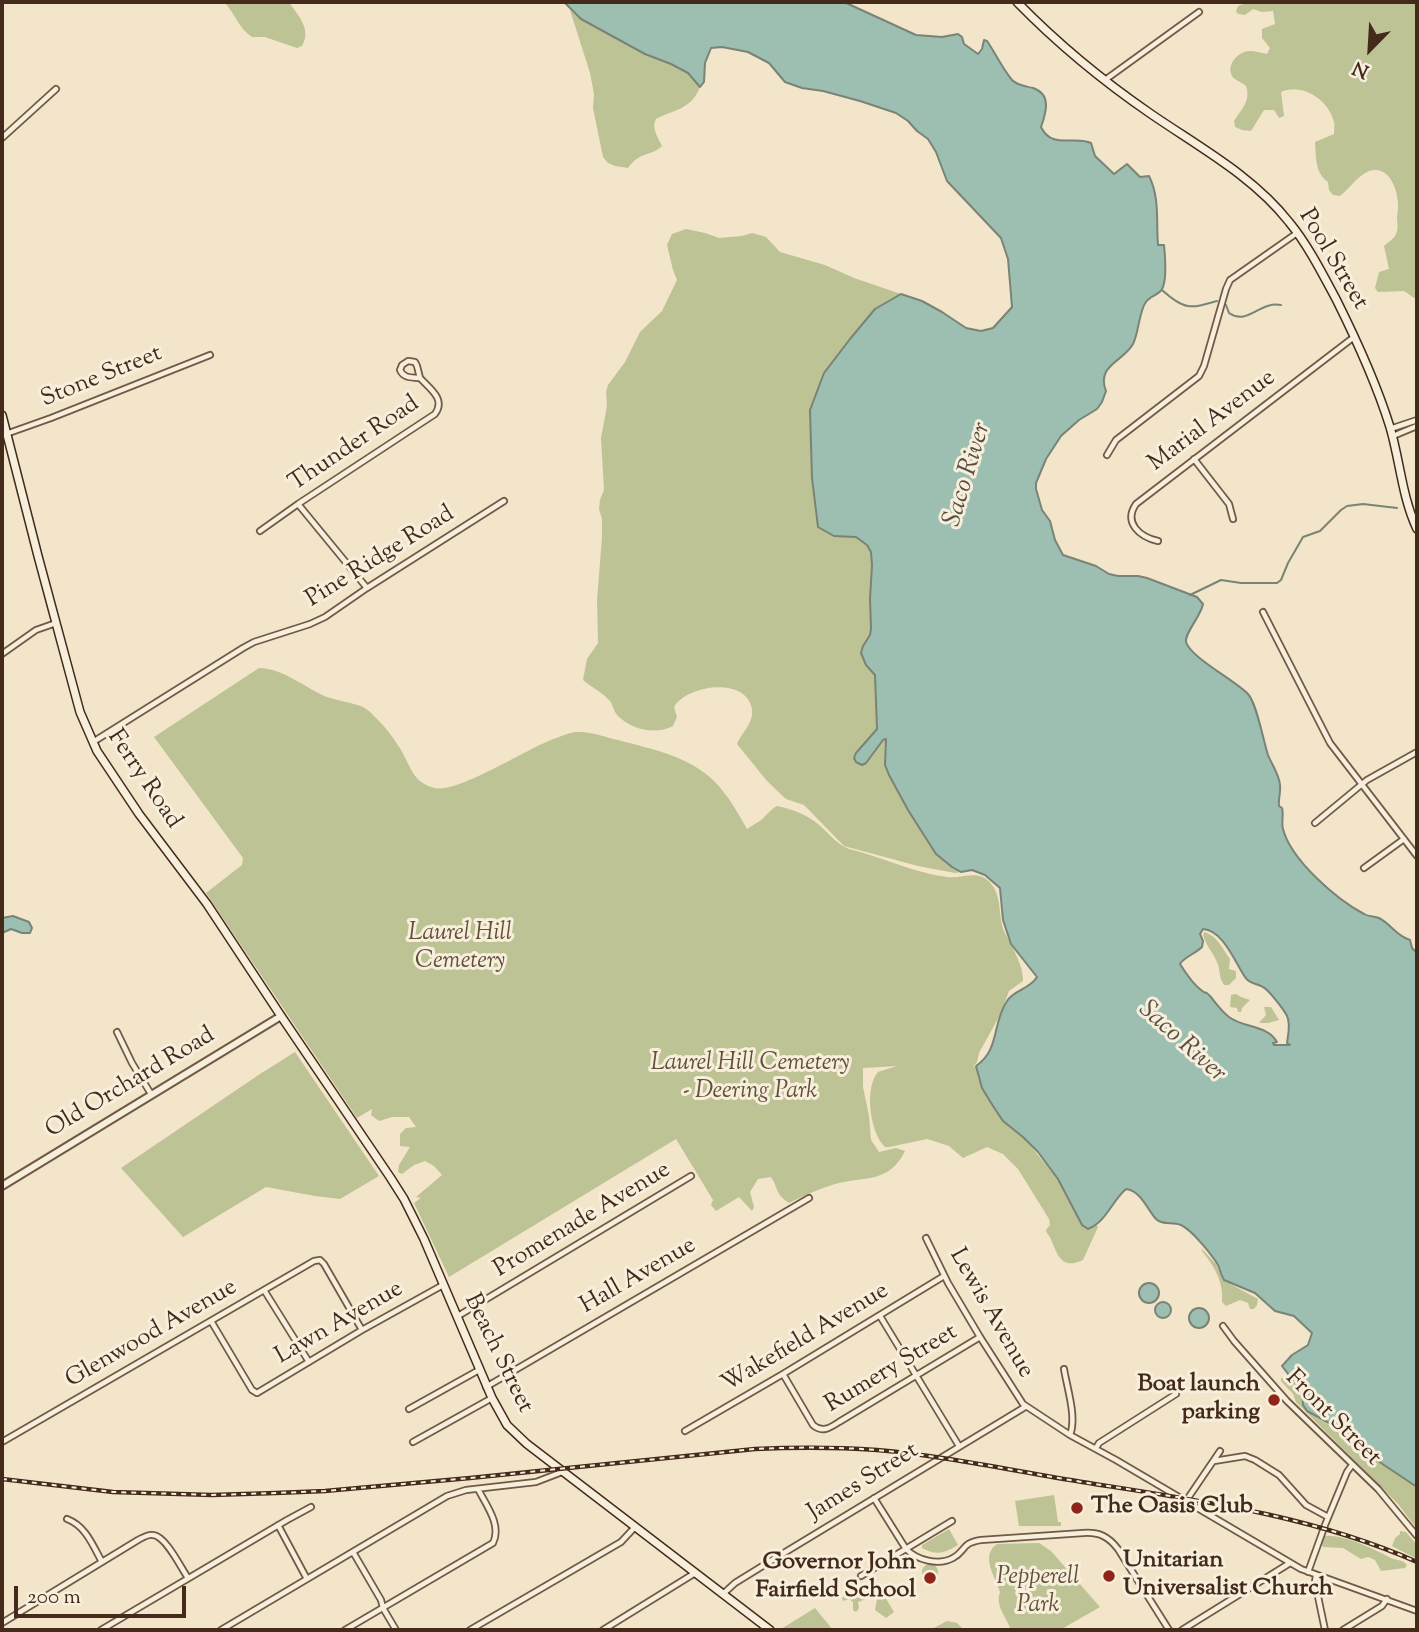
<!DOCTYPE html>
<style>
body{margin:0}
#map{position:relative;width:1419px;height:1632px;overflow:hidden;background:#f2e5c9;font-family:"Sorts Mill Goudy",serif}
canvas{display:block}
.frame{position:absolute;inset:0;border:4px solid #442a1b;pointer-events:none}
.north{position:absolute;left:1335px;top:14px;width:70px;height:70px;-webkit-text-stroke:5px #f7eedc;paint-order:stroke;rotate:204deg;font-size:19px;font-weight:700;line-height:28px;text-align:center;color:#442a1b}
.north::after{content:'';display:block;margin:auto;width:24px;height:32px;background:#442a1b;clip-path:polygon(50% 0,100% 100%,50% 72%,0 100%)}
.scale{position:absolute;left:14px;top:1586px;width:172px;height:32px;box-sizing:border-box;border:4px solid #442a1b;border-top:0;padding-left:9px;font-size:21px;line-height:24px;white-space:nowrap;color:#442a1b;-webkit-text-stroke:5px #f7eedc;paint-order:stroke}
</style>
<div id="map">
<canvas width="1419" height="1632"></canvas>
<div class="frame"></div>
<div class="north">N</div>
<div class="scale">200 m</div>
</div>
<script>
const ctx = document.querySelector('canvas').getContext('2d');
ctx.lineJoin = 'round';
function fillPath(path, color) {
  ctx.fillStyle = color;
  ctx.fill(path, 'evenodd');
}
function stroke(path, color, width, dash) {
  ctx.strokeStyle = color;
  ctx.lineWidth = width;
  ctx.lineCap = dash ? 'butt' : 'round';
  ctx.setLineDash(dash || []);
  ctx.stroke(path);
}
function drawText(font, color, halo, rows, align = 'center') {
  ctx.font = font + ' "Sorts Mill Goudy",serif';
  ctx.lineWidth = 6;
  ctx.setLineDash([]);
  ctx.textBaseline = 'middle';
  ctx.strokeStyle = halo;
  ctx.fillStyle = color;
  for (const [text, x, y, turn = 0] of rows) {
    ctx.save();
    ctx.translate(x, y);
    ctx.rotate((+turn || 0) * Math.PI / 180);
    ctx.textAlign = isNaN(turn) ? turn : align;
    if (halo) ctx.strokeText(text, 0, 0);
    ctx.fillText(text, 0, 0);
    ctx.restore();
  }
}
fillPath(new Path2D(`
 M224,2H289C298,16 312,29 302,46L297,48L265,37H252C238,28 235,13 224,2Z
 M1248,2H1417V300L1404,291L1378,292L1375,288L1379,272L1389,269L1384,246C1388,242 1394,239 1396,234C1399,228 1397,224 1397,218C1397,215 1398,211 1398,208C1399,192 1390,164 1369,171C1357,176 1350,188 1340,196L1333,195L1329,190L1328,182C1315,173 1316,157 1315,142L1334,134C1334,131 1335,125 1334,122C1329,100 1302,82 1281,92L1284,116L1279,118L1274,110H1264L1251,131L1242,130L1235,127L1234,121C1242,108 1251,101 1246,86C1242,82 1234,80 1232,76C1226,64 1239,51 1250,51C1256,51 1261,53 1267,54L1270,48L1262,38V29L1275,24L1273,11L1262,12L1253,9L1245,15L1238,14L1236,11L1238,6Z
 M570,10L581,19L688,73L700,87C691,110 675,109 656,119C651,127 658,138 662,146C650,157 640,151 628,168L615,166L608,163L603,157L593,108L594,94L590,73Z
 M686,229L705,233L719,238L742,236L752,233L766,237L780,252L825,265L854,278L901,294L875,309L810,410L812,479L819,527L834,536L856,537L867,545L871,552L872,565L870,599L871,628L866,665L875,675L877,729L868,738L883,740L886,739L889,775L908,810L936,854L952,867L961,872L955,873L918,866L844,846L804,805L786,799L767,781L737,744C742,732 754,723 752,709C746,676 687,685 674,707L677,717L673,726C656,735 631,730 617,715C613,710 613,704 609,700C602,692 591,687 583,680L587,659L598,643L597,600L602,538V519L599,509L600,500L604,490L601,438L607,406L606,392L608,385L625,362L640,332L662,311L677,280L673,270L667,245L672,234Z
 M259,668C283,668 305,688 327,697C338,701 351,702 363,707C369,710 374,716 379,721C387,729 395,740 401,750C411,767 413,783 435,788C456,794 527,749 551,740C559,737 568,733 576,732C590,731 605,737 618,740C651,749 689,756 714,781C728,795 738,813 747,829C752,825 756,824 761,820C767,815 770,810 777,806C792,809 806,814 818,824C829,833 836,844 849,849C882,857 914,873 947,877C963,879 980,868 992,885C1002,898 998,916 1004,931C1011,945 1024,966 1023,981L1009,991L1000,1015L979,1053L977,1062L973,1067L976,1066L978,1077L1011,1128L1023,1137L1058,1179L1082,1225L1088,1228L1097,1225L1098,1227L1083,1260C1056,1273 1057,1245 1047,1233L1046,1230L1050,1225L1049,1219L1018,1169L1003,1154L987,1147L963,1158L949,1146L927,1139L889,1147H885C870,1133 864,1088 878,1072L897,1066L863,1068V1087L869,1116L871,1140L879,1152L896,1148L905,1151C889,1184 864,1176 835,1184C819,1189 803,1196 789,1203C775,1194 779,1189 771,1177L758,1179L750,1192L754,1207L752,1211L739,1197L716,1211L711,1205L713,1200L676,1139L449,1277L414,1203L421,1198L416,1197L442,1175L434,1166L425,1161L414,1165L402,1174L398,1172L399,1165L410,1147L400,1146V1134L406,1128L416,1127L409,1117H392L379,1121L371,1115L372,1109L357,1118L206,893L242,865L243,858L154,737Z
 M1205,932C1218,937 1222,948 1230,959L1229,969L1236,971V978L1229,985H1224C1218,976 1221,971 1217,962C1213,952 1205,945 1203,934Z
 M1236,994L1241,997L1250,1000L1242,1008L1241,1012H1238L1237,1008L1230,1007L1231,995Z
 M1264,1007H1271L1279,1020L1268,1023H1259L1266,1015Z
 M295,1052L379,1176L340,1199L315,1196L266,1187L183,1237L121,1168L260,1074Z
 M1202,1249L1216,1264L1223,1280L1258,1299L1257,1305L1254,1309H1250L1248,1303L1240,1300L1226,1306L1222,1302C1224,1282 1214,1266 1202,1251Z
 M1287,1377L1294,1382L1301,1394L1302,1405L1307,1412L1338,1430L1351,1444L1353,1442L1371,1457L1417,1485V1529L1398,1504L1296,1402L1293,1394L1281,1381V1378Z
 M1054,1495L1058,1522H1061V1526H1019L1015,1501Z
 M949,1529L958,1545C945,1553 936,1556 922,1548V1545Z
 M1400,1531L1406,1532L1417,1545V1559L1392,1546L1395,1538L1400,1534Z
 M1325,1536C1344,1534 1375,1550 1391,1558C1398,1561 1402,1559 1407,1565L1405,1568L1381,1571L1375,1560L1368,1557L1361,1559L1343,1548L1323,1547L1320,1542Z
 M1039,1543L1051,1551L1100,1607L1060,1630H1011C1006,1616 995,1606 1000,1592C995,1576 980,1556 997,1544Z
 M922 1572a8 8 0 1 1 16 0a8 8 0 1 1-16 0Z
 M864,1585L868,1588L870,1593L866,1599L858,1602L859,1608L856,1612L853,1610V1602L849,1599L843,1601L842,1598L846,1594L850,1596L857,1588Z
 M885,1597L894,1612L886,1618L875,1610L877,1599Z
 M815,1608L833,1630L781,1629Z
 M947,1621L957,1623L964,1630H930Z`), '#bdc394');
const water = new Path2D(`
 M564,2H844L916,35L942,37L958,34L962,37L964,44L978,54L982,49L984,40L987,41C996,54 1002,68 1012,80C1018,86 1025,86 1033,88C1052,94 1046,113 1041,127C1052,150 1075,135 1091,143L1095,156L1114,174L1127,164L1140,177L1149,176C1160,198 1156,221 1158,245H1164C1165,255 1167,280 1162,289C1159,295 1150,296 1146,302C1139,311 1139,332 1133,344C1123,362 1096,365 1106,391L1102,402L1097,409L1079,420L1061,436L1046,459L1036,483V489L1042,510L1050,521L1055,540L1063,555L1096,566L1109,574L1118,576H1138L1147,578L1197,597L1203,604C1201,616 1184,634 1186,642C1191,658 1235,680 1248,694C1257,704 1263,740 1268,755C1272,765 1279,774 1280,785C1281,793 1278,799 1279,806L1282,808C1284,815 1281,823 1283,829C1291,860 1336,899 1364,914C1369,917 1374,916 1379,918C1391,924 1396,936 1410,940L1412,948L1417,953V1487L1351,1443L1337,1428L1329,1423L1307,1411L1303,1405L1302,1392L1282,1366L1292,1355L1308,1345L1312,1333L1294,1316L1275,1311L1255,1293L1224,1280C1221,1275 1220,1270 1218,1265C1212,1255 1192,1230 1181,1225C1173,1221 1163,1226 1156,1219C1147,1209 1141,1191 1126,1189C1111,1202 1107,1221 1088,1229L1082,1225L1058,1179L1038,1152L1023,1137L1003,1121L993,1106L982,1088L976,1066C1000,1050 992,1023 1007,1001C1014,990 1030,989 1037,977L1011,944L1003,920L1000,888L985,875L972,870L961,872L952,867L936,854L908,810L889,775L885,765L886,739L883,740L866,763L862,765L856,762L854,758L856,753L877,729L875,675L866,665L861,653L863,646L870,635L871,628L870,599L872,565L871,552L867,545L856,537L834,536L818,527L812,478L810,410L824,373L850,339L875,309L901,294L922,301L942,312L966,328L981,331L993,328L1012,307L1008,259L1001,238L947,181L936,152L928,139L917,131L908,121L896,113L860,101L823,91L802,88L785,82L769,63L748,52L722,47L711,48L705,63L704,82L700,87L688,73L671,64L645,54L581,19ZM1203,929C1223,930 1235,962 1245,977C1249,984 1256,983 1263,987C1269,990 1284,1010 1287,1016C1291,1024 1288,1035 1287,1043L1290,1045H1274L1273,1043L1277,1042C1268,1025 1243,1028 1229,1017C1221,1011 1216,1003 1210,996C1202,988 1210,997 1201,990C1193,984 1185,972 1180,964C1183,958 1196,953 1202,947L1203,941L1200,934Z
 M13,916L29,922L32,928L30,933H22L11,929L2,933V918Z
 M1139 1293a10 10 0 1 1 20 0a10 10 0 1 1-20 0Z
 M1155 1310a8 8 0 1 1 16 0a8 8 0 1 1-16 0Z
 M1189 1318a10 10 0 1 1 20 0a10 10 0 1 1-20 0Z`);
fillPath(water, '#9cbfb2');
stroke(water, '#798376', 2);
stroke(new Path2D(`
 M1162,290C1184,310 1190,309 1217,301
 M1226,305L1229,313C1248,326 1259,301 1281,305
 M1190,595L1221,580L1241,583H1277L1281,580L1288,563L1303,537L1320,531L1341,510L1347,506L1363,504L1397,508`), '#798376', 2);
const minor = new Path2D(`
 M1105,80L1199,12
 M2,138L56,89
 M1390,429L1417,420
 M6,434L51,418L210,355
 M1393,436L1417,426
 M1107,455L1116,440L1199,376L1204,366L1226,289L1230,280L1297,233
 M1194,459L1229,504L1233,519
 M298,504L367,588
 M260,531L298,504L435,414C446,399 430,389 420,378C412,377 404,379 400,370L402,365L408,361L415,362L417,366L420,378
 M1158,541C1140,537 1123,523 1136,504L1354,337
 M1263,612L1330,743L1417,856
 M2,654L36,630L56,623
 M93,742L243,648L254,642L310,624L325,617L367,588L504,501
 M1315,823L1367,780L1417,752
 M1364,868L1404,839
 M117,1032L132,1063L151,1094
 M926,1238L948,1283L980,1337L1023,1404L1070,1435L1116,1460L1301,1569L1417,1611
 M264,1290L309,1362
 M458,1316L691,1176
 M880,1316L959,1446
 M211,1321L252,1390L257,1393L362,1330L443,1285
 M1223,1326L1234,1341L1287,1401L1378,1489L1417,1536
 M1064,1369C1067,1388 1077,1417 1070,1435
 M783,1374L813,1425C822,1433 830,1428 839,1422L980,1337
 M486,1387L809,1198
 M409,1409L479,1370
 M685,1431L783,1374L944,1276
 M2,1442L314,1261L320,1260L324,1264L362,1330
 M413,1442L492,1398
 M1096,1448L1099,1443L1176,1394
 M1214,1461L1245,1456L1255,1460L1279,1475L1306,1505L1328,1517
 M874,1498L906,1549C917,1560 938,1566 953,1558C966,1551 961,1543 981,1540L1083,1533C1099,1532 1108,1536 1118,1549L1169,1630
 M1186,1501L1220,1451
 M67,1519C86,1526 93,1546 102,1562
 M278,1525L307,1579
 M353,1552L381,1600L383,1608L396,1630
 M1308,1572L1325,1525L1347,1472L1352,1465
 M1316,1575L1315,1582L1325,1630
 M861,1576L952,1521
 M723,1594L735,1583L769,1562L1025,1407
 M2,1623L138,1540C142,1538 148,1534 153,1535C166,1536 181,1568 188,1578
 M101,1630L287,1520L311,1507
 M221,1630L447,1496L466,1490L536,1482L562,1472
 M345,1630L493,1543C502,1525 486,1505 478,1489
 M470,1630L621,1542L635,1527
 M603,1630L695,1573
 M1182,1630L1290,1563
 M1343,1630L1382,1606L1387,1599`);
const tertiary = new Path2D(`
 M2,1186L281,1016`);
const secondary = new Path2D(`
 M1017,2C1058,44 1103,81 1151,114C1199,147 1253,176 1289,222C1308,245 1322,273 1336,299C1357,341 1376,382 1390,427C1400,461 1402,497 1417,529
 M2,415L38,556L80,712L97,751L139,814L207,904L281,1016L390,1177L404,1199L424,1239L492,1398L507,1425L527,1444L770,1630`);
stroke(minor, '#705946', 8);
stroke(tertiary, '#705946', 10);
stroke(secondary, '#442a1b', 10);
stroke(minor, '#f7eedc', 4.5);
stroke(tertiary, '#f7eedc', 6);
stroke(secondary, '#f7eedc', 7);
const rail = new Path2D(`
 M2,1479L113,1492L212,1495L276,1493L325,1491L470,1478L755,1449C796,1447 836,1447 877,1450C946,1456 1014,1471 1082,1482C1196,1500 1311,1515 1417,1562`);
stroke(rail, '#442a1b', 4.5);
stroke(rail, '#f7eedc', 2, [5]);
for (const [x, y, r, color] of [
 [1274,1400,7,"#8f2418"],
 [1077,1508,7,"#8f2418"],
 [1109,1576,7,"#8f2418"],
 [930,1578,7,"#8f2418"]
]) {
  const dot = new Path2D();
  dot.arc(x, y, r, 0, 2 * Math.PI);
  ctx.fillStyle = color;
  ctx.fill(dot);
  stroke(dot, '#f7eedc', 2.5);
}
drawText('24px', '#442a1b', '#f7eedc', [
 ["Pool Street",1332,260,59],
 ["Stone Street",102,378,-22],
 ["Marial Avenue",1213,422,-37],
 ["Thunder Road",355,445,-34],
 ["Pine Ridge Road",381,558,-32],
 ["Ferry Road",143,780,56],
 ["Old Orchard Road",131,1084,-31],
 ["Promenade Avenue",583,1221,-31],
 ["Hall Avenue",639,1277,-30],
 ["Lewis Avenue",990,1314,60],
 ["Lawn Avenue",340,1324,-30],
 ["Glenwood Avenue",152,1335,-30],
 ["Wakefield Avenue",806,1339,-31],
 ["Beach Street",497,1354,64],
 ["Rumery Street",892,1370,-31],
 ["Front Street",1332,1419,45],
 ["James Street",864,1483,-32]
]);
drawText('italic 24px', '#625039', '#f7eedc', [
 ["Laurel Hill",460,935],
 ["Cemetery",460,963],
 ["Laurel Hill Cemetery",750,1065],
 ["- Deering Park",750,1093],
 ["Pepperell",1038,1579],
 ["Park",1038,1607]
]);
drawText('bold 24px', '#442a1b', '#f7eedc', [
 ["Boat launch",1260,1386],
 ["parking",1260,1414],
 ["The Oasis Club",1091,1508,"left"],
 ["Unitarian",1123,1562,"left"],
 ["Universalist Church",1123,1590,"left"],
 ["Governor John",916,1564],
 ["Fairfield School",916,1592]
], 'right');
drawText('italic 26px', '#5a4f41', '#f7eedc', [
 ["Saco River",969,475,-73],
 ["Saco River",1181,1043,42]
]);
</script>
